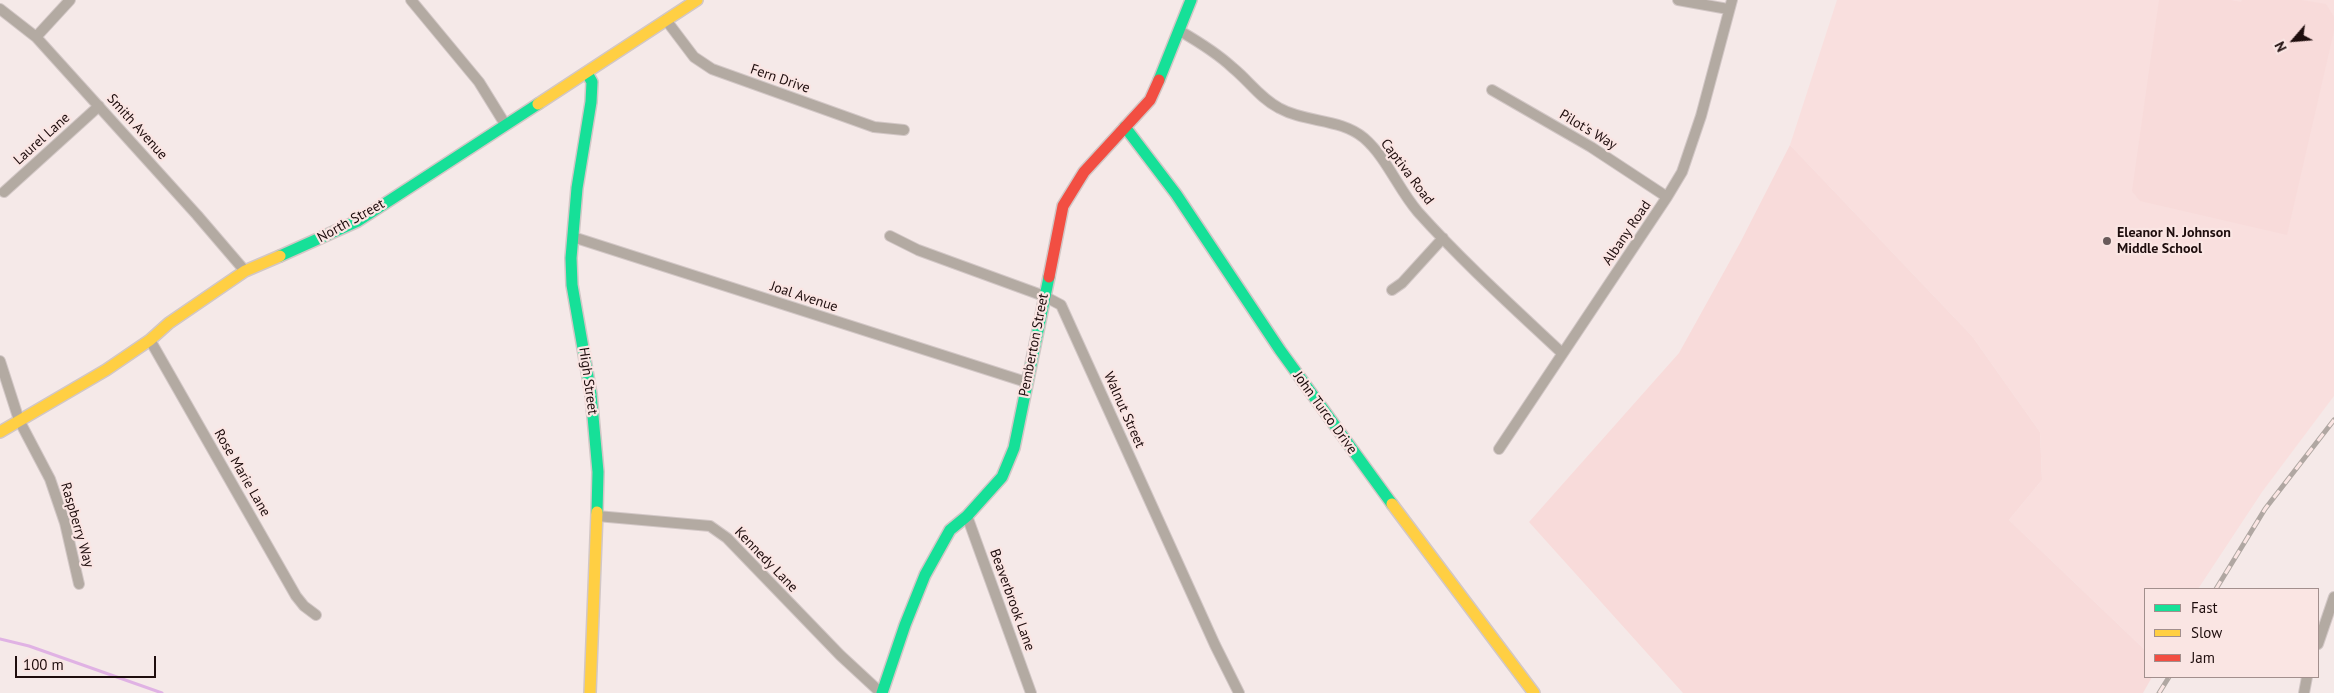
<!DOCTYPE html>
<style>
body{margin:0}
#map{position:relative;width:2334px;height:693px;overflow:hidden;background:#f5e9e8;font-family:"PT Sans",sans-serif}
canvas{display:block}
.legend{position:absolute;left:2144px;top:588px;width:175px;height:90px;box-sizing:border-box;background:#fae5e3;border:1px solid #a28f8d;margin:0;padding:6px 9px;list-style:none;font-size:15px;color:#1e0d0d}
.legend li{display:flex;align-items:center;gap:10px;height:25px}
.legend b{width:25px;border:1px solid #a28f8d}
.north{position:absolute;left:2269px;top:15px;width:50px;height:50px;-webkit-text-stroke:4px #fae5e3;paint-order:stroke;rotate:243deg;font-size:14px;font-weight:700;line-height:20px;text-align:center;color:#1e0d0d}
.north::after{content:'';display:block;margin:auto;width:18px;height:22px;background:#1e0d0d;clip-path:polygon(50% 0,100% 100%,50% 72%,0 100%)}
.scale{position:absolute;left:15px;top:656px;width:141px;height:22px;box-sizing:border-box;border:2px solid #1e0d0d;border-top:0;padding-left:6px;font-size:15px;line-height:18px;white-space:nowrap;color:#1e0d0d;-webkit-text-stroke:4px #fae5e3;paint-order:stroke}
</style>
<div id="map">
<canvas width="2334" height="693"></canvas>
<ul class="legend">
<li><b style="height:6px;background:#16e098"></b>Fast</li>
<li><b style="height:6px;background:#ffcf43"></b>Slow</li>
<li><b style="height:6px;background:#f24e42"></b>Jam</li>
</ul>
<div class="north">N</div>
<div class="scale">100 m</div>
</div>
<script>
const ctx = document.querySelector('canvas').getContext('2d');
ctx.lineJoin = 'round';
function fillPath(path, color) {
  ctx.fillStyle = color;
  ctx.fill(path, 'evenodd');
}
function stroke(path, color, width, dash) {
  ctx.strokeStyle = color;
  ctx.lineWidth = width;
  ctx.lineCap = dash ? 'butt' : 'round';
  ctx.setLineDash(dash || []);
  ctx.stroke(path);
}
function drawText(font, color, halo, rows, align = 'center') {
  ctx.font = font + ' "PT Sans",sans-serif';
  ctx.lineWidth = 4.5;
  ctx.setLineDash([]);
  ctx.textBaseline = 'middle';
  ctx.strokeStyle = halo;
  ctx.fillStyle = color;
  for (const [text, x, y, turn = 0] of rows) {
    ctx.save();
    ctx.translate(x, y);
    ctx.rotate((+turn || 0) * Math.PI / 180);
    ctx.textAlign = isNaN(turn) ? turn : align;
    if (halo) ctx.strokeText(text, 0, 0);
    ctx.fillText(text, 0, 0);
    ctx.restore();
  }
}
fillPath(new Path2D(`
 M1837,0H2334V396L2262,492L2198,589H2145V650L2009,520L2042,480L2040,432L1972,336L1790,145Z`), '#f9dfde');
fillPath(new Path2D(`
 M2159,0H2230L2241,2L2242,0H2302L2326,4L2334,17V31L2287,235L2140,201L2132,191Z
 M1790,145L1972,336L2040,432L2042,480L2009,520L2145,650V677H2152L2143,693H1683L1529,522L1679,353L1740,243Z`), '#f8dbda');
stroke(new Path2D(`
 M0,639L29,646L162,693`), '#e0b2e4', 3);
const street = new Path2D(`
 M411,0L479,82L505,124
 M1678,0L1728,9
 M0,9L36,37L197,215L245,271
 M666,20L694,57L712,69L874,127L904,130
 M1180,31C1199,42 1217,53 1233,68C1249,81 1260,98 1279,108C1306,123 1340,118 1364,138C1387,158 1398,189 1418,212C1463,262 1513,307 1562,353
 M36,37L70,0
 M1492,90L1591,147L1667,197
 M4,192L99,106
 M890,236L918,250L1044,296L1061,305L1215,645L1239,693
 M573,237L1026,382
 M1392,290L1402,283L1443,238
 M150,340L296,596L304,606L316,615
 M0,361L19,420L50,479L65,523L79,584
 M1499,449L1667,197L1682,172L1701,116L1732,0
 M597,516L710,526L727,538L840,655L881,693
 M967,516L1031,693
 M2318,644L2334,597
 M2304,693L2307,677`);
const fast = new Path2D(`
 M587,73L592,82L591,102L577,188L571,258L572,285L591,394L598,472L597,512
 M1159,80L1191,0
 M1125,127L1176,194L1280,350L1392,504
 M280,256L358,221L538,104
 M882,693L905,625L925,575L950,530L967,516L1002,477L1014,448L1049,277`);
const slow = new Path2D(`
 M538,104L697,0
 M0,432L106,370L150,340L169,323L245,271L280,256
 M1392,504L1534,693
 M590,693L597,512`);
const jam = new Path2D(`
 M1049,277L1063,206L1084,172L1150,100L1159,80`);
stroke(street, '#d2c7c6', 12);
stroke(fast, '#d2c7c6', 14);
stroke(slow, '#d2c7c6', 14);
stroke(jam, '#d2c7c6', 14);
stroke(street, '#b3aaa2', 10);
stroke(fast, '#16e098', 11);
stroke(slow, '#ffcf43', 11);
stroke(jam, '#f24e42', 11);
const rail = new Path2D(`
 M2216,589L2265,509L2334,420
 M2159,693L2169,677`);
stroke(rail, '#b0a7a2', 5);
stroke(rail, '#fae5e3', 3, [9]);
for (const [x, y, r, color] of [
 [2107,241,5,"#695a5a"]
]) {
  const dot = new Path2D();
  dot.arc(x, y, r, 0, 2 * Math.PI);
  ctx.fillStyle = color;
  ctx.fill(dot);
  stroke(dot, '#fae5e3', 2);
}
drawText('14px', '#1e0d0d', '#fae5e3', [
 ["Fern Drive",780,79,19],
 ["Smith Avenue",137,127,48],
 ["Pilot's Way",1588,130,31],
 ["Laurel Lane",42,139,-42],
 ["Captiva Road",1407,172,53],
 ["North Street",351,221,-29],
 ["Albany Road",1627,233,-56],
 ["Joal Avenue",804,297,18],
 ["Pemberton Street",1034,345,-79],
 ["High Street",588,381,82],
 ["Walnut Street",1124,410,66],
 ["John Turco Drive",1325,413,54],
 ["Rose Marie Lane",242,473,60],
 ["Raspberry Way",77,525,74],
 ["Kennedy Lane",766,560,46],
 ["Beaverbrook Lane",1012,600,70]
]);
drawText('bold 14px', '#1e0d0d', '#fae5e3', [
 ["Eleanor N. Johnson",2117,233],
 ["Middle School",2117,249]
], 'left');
</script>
